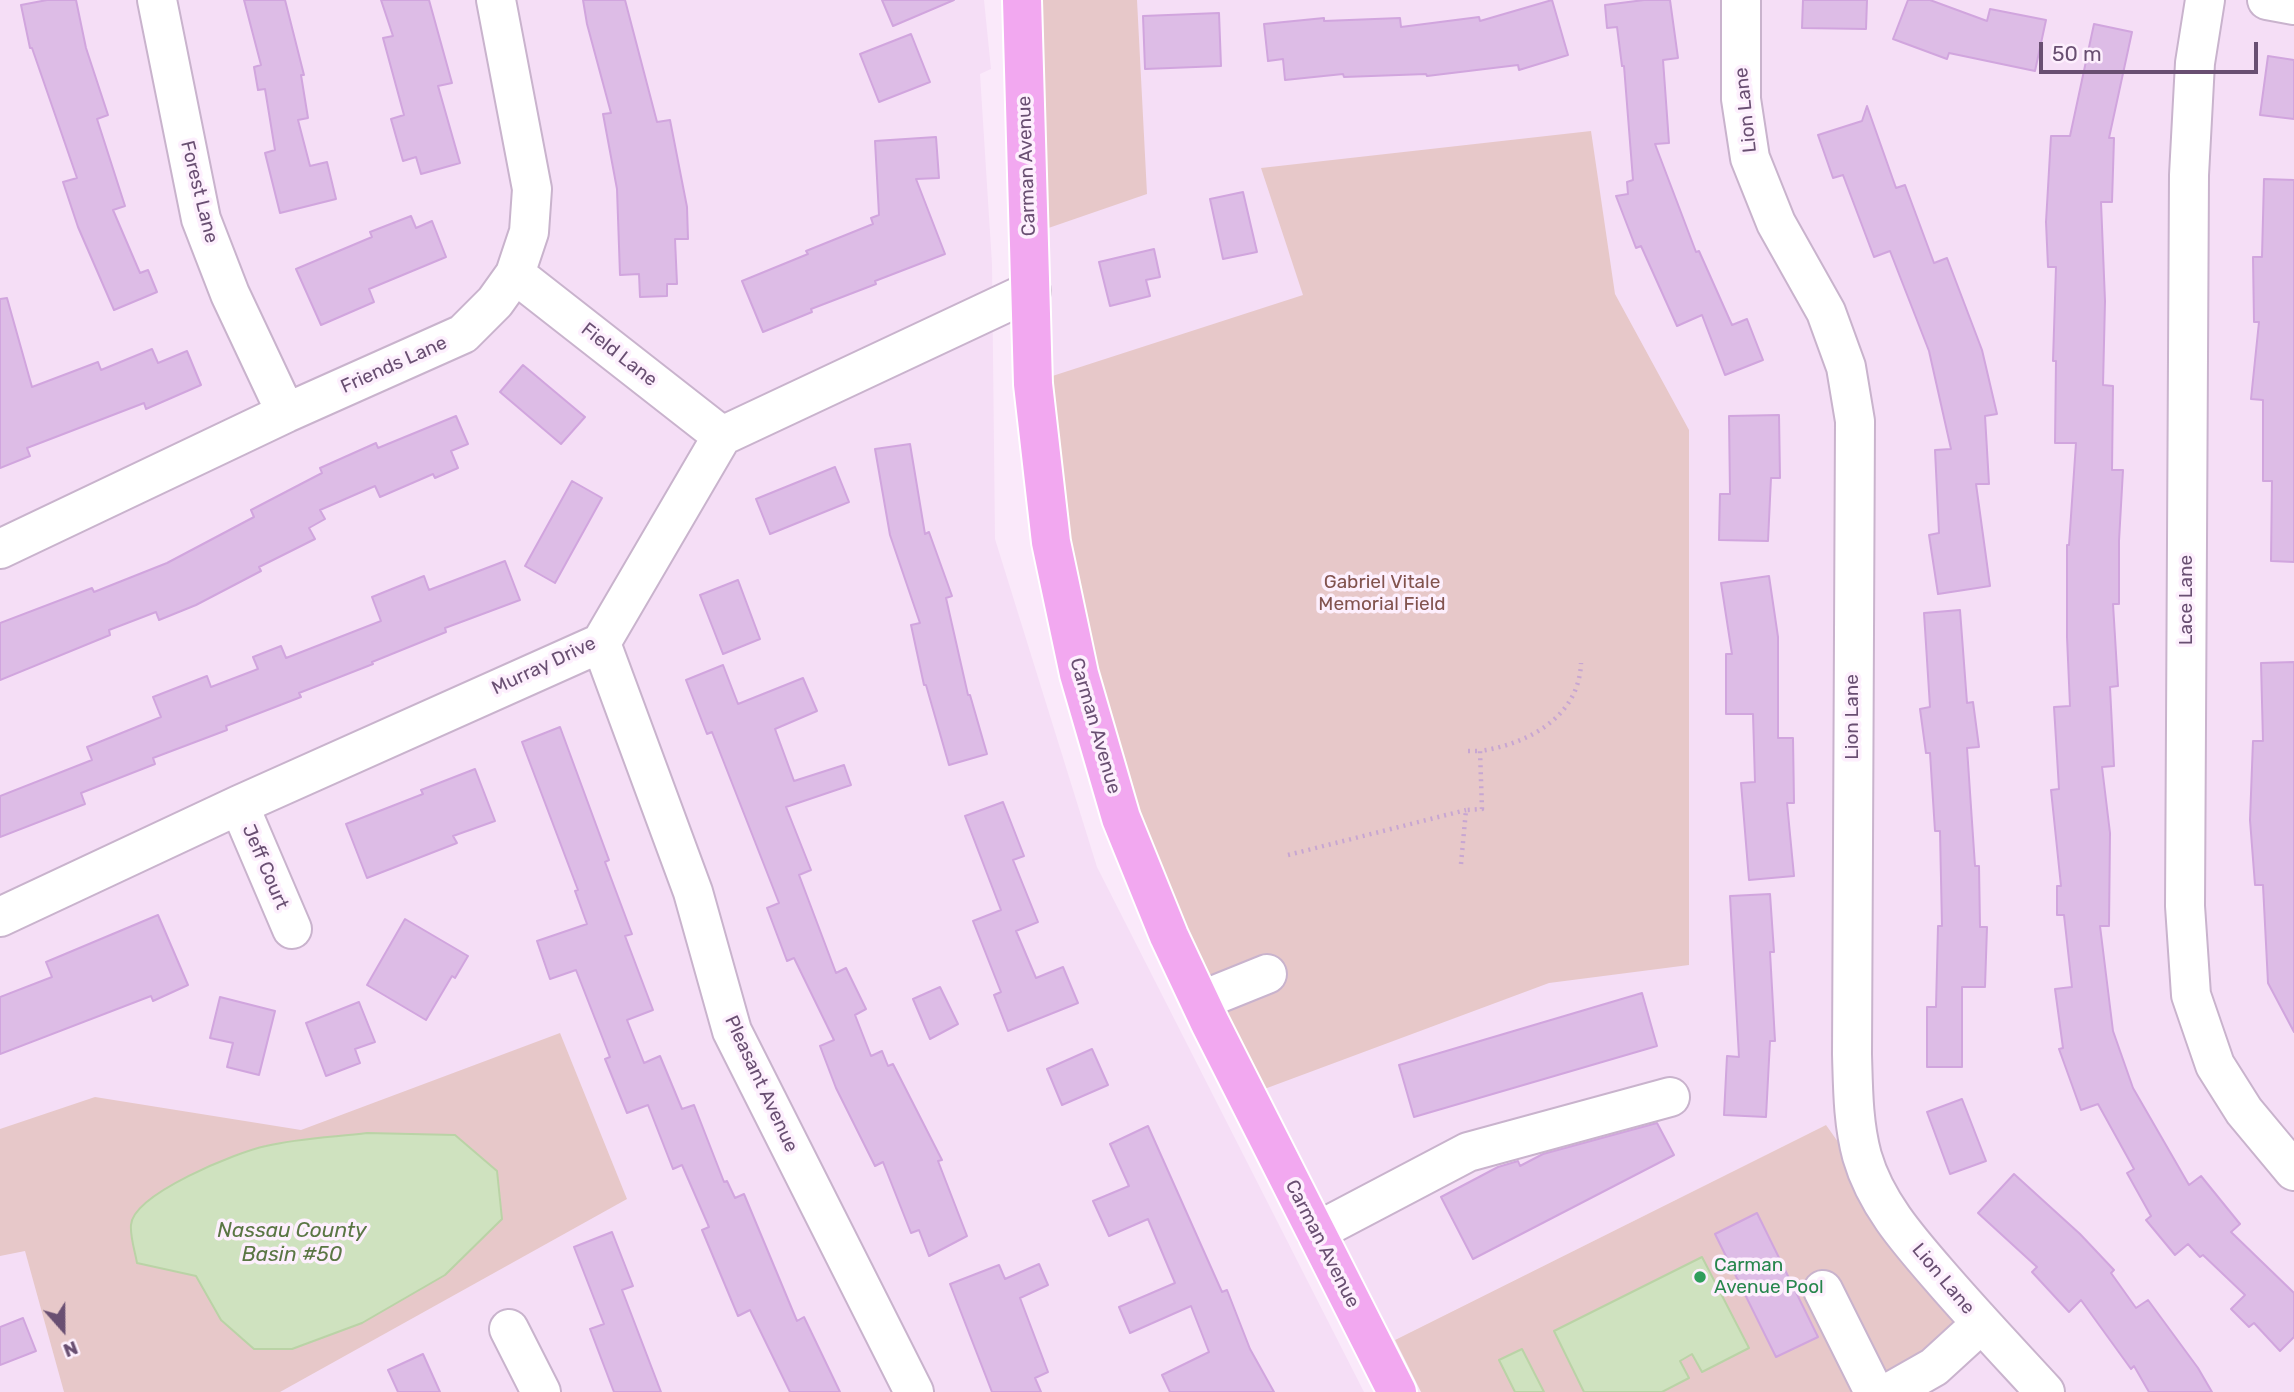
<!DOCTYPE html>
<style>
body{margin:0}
#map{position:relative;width:2294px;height:1392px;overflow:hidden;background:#fae9fa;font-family:Rubik,sans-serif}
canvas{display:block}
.north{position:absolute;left:28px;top:1294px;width:70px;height:70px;-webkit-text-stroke:5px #fdeffd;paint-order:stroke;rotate:159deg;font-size:19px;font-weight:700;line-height:28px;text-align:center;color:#694f72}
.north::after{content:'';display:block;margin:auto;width:24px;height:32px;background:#694f72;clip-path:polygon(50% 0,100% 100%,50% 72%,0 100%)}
.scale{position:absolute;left:2039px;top:42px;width:219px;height:32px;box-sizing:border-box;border:4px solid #694f72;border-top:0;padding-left:9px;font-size:21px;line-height:24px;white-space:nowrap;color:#694f72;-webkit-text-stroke:5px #fdeffd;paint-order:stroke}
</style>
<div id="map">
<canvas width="2294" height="1392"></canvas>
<div class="north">N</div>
<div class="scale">50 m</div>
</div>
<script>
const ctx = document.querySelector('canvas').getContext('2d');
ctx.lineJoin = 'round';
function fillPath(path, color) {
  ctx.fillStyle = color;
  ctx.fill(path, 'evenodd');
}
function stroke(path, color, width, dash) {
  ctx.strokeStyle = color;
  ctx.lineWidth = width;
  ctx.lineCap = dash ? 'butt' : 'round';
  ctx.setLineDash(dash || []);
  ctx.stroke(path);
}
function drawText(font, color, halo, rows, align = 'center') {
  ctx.font = font + ' Rubik,sans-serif';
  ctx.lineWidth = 7;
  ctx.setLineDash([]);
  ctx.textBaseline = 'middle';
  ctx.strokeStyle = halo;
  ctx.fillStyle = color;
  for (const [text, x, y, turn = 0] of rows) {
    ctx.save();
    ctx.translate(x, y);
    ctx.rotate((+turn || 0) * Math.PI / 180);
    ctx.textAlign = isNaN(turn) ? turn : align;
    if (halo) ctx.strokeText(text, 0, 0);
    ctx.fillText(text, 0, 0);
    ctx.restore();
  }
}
fillPath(new Path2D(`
 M0,0H984L991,69L980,74L992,264L995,539L1097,867L1364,1392H0Z
 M1030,0H2294V1392H1868L1826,1125L1395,1340L1251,1094L1037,381Z`), '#f5def6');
fillPath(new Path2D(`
 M1026,0H1137L1147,194L1034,233Z
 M1591,131L1615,294L1689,430V965L1549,983L1251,1094L1125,814L1037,381L1303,295L1261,168Z
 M560,1033L627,1199L280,1392H64L25,1251L0,1256V1129L95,1097L301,1130Z
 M1826,1125L1965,1321L1868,1392H1421L1395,1340Z`), '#e7c8c9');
const water = new Path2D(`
 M367,1133L455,1135L497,1171L502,1219L445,1275L362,1323L292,1349H254L221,1320L196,1276L137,1263C135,1251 130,1237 131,1225C133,1194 237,1152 266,1146C298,1138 334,1137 367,1133Z
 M1702,1257L1749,1348L1702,1372L1692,1354L1680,1361L1689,1378L1662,1392H1584L1554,1331Z
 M1522,1349L1544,1392H1515L1499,1360Z`);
fillPath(water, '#cfe2bf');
stroke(water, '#bad3a6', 2);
const building = new Path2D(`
 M47,0H76L86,48L108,115L97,119L125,206L113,210L140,273L148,270L157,292L114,310L78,227L63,182L77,178L32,48H30L21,5Z
 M244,0H285L304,75H301L308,118L298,120L310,166L327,162L336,199L280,213L265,153L275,150L265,89L258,90L254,67L261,65Z
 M381,0H429L452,83L438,86L460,163L421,174L416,157L403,161L391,119L404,115L383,38L393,36Z
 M583,0H625L657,122L670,120L687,207L688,239H675L677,284H667V296L640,297L639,274L620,275L617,189L603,114L611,113L587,24Z
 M882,0H954L893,26Z
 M1552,0L1568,55L1519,70L1518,65L1427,76L1426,74L1344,77L1343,74L1285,80L1283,59L1268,61L1264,24L1324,18V21L1400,18L1401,27L1479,17L1480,21Z
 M1644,0H1670L1678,58L1663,60L1669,143L1655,144L1696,252L1699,251L1732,325L1747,319L1763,360L1725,375L1702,315L1677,326L1641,246L1636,248L1616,196L1628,194L1627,182L1633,180L1624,66H1622L1617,27L1607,28L1605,5Z
 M1803,0H1867L1866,29L1802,28Z
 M1908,0H1930L1987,21L1990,9L2046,20L2035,71L1949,53L1947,59L1893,39Z
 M1219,13L1221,66L1145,69L1143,16Z
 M2094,24L2132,32L2109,138H2114L2112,202H2101L2105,301L2103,385L2113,386L2112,470H2123L2119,541V604H2113L2118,686L2110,687L2114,766L2102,767L2110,833L2109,926H2100L2113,1031L2133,1088L2189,1185L2201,1176L2240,1224L2231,1232L2294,1293V1337L2280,1351L2254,1323L2249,1327L2231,1309L2245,1295L2203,1255L2200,1257L2188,1244L2175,1255L2146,1220L2151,1216L2127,1173L2134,1169L2098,1104L2081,1110L2059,1049L2063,1048L2055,989L2072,987L2064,915H2057V886H2061L2051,790L2059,789L2054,707L2070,706L2067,637V545H2069L2076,443H2055L2056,361H2053L2056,267H2048L2046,222L2051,136H2070Z
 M911,34L930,82L879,102L860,54Z
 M2268,56L2294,60V119L2260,115Z
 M1867,106L1896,188L1905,185L1934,263L1947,258L1982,350L1997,414L1985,416L1989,484H1976L1990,586L1938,594L1929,535L1939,533L1935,450L1951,449L1929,351L1890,251L1874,257L1843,175L1833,178L1818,135L1862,121Z
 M936,137L939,178L916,179L945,254L875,281L876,284L811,309L812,312L763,332L742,281L808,254L806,251L873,224L871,218L879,215L875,141Z
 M2264,179L2294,180V562L2271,561L2272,481H2263V400L2251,399L2259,322H2254L2253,257H2262Z
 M1243,192L1257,252L1223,259L1210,199Z
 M411,216L416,228L432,221L446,257L369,289L374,302L321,325L296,269L372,237L370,232Z
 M1154,249L1160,277L1146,280L1150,296L1110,306L1099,262Z
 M7,298L32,387L98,362L101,370L152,349L158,363L187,351L201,385L146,409L144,403L27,448L30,456L0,468V299Z
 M523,365L585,417L561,444L500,392Z
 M1779,415L1780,478H1771L1768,541L1719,540L1720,494H1730L1729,416Z
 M456,416L468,444L451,451L458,468L435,478L433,474L380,497L375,486L320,510L325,519L309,528L315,539L259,567L261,571L196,605L159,620L156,612L109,630L110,635L0,680V623L92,588L94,592L167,563L254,517L251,510L322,473L320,468L376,443L378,448Z
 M910,444L925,534L929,532L952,596L946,598L968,695H970L987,754L949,765L926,685H924L911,625L920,623L890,535L875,449Z
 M835,467L849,502L770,534L756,499Z
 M572,481L602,498L555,583L525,566Z
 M505,561L520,600L445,628L446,632L372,662L373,664L299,693L301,697L226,726L227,730L153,758L155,764L81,793L85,804L0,837V796L92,760L87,747L161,717L153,697L207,676L211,687L258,669L253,657L281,646L286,658L381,621L372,597L424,576L429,590Z
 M1769,576L1778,637V738H1793L1794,803H1787L1794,876L1749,880L1741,783L1755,782L1753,714H1726V654H1732L1721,583Z
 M738,580L760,639L723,654L700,595Z
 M1960,610L1967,703L1973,702L1979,747L1967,748L1975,866H1979L1980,927H1987L1985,987H1962V1067H1927V1007H1936L1938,926H1942L1940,831H1935L1930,753H1926L1920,709L1930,707L1924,613Z
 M2294,662V1032L2268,983L2263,885H2255L2250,820L2253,741H2263L2261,663Z
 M723,665L738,704L803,678L817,711L775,729L794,781L844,765L851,785L786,807L811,870L799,875L836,973L846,968L866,1009L855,1015L871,1056L882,1051L888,1066L893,1064L942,1160L938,1161L967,1236L929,1256L919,1230L911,1233L883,1162L875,1166L836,1088L820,1046L834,1040L794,958L787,961L767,908L779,903L712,732L707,734L686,680Z
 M560,727L609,860L605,862L632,934L625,936L653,1010L627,1020L644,1063L660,1056L682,1109L694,1105L724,1182L727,1181L735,1198L744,1194L797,1321L804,1317L840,1392H790L750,1310L738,1316L702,1230L709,1227L682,1165L673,1169L648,1105L627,1113L605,1059L610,1057L576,970L550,979L537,941L587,924L575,891L578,890L522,742Z
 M475,769L495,821L453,836L457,843L367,878L346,824L423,794L421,790Z
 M1003,802L1024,856L1013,860L1038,922L1016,931L1036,978L1063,967L1078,1003L1008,1031L994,995L1001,992L973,921L1001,910L965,816Z
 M1770,894L1774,952H1770L1775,1041H1770L1766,1117L1724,1115L1727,1056L1739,1057L1730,896Z
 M158,915L188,985L153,1001L151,996L0,1054V997L52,977L46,962Z
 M405,919L468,956L455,978L452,976L426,1020L367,985Z
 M940,987L958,1024L930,1039L913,999Z
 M1642,993L1657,1046L1414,1117L1399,1065Z
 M220,997L275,1011L259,1075L227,1067L233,1043L210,1038Z
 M359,1002L375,1042L355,1049L360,1063L326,1076L306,1023Z
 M1092,1049L1108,1085L1062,1105L1047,1069Z
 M1962,1099L1986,1161L1950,1174L1927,1112Z
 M1657,1123L1674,1155L1473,1259L1441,1197L1498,1167L1518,1161L1520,1166L1543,1154Z
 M1148,1126L1222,1292L1227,1290L1250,1349L1274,1392H1170L1162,1375L1209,1352L1191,1306L1130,1333L1119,1307L1175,1283L1148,1219L1109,1236L1093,1201L1129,1186L1110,1144Z
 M2014,1174L2080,1234L2114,1270L2111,1273L2136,1308L2148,1300L2198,1368L2212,1392H2149L2134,1366L2131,1369L2081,1300L2069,1312L2032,1272L2037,1267L1978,1213Z
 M1757,1213L1818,1337L1776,1357L1715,1234Z
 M612,1232L633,1286L622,1290L661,1392H614L590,1329L604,1324L574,1247Z
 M1039,1264L1048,1285L1020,1298L1048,1372L1035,1378L1041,1392H992L950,1284L999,1265L1005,1279Z
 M23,1318L36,1351L0,1365V1327Z
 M423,1354L440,1392H398L388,1370Z`);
fillPath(building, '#ddbce6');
stroke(building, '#d1a5de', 2);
const minor = new Path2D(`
 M157,0L201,219L230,294L286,413
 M1741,0V99L1750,158L1776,223L1826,312L1846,367L1855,421L1852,1054C1853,1088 1853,1123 1862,1156C1876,1205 1911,1243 1944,1281C1977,1319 2011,1355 2045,1392
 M2205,0L2195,63L2189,175L2185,906L2191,995L2215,1065L2244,1111L2294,1171
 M2267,0L2294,5
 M515,274L722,436
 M0,549L286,413L463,334L495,302L515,274L529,232L532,189L496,0
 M601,643L693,892L732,1031L914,1392
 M239,805L292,929
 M0,917L239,805L601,643L722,436L1031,291
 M1200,1001L1267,974
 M1316,1232L1468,1152L1670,1097
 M1823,1290L1874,1392
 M509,1329L541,1392
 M1890,1392L1934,1367L1981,1324`);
const major = new Path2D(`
 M1022,0L1033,384L1051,542L1079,674L1121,818L1169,936L1210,1023L1397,1392`);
stroke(minor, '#c9b3cd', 42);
stroke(major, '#fff', 42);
stroke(new Path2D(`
 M1468,751H1480
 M1288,855L1466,810
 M1461,864L1466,810L1482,809L1480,751C1528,744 1579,717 1581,663`), '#c8a6d2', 4.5, [2, 5]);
stroke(minor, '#fff', 38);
stroke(major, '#f2a8f0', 38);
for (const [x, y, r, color] of [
 [1700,1277,7,"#2e9e5b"]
]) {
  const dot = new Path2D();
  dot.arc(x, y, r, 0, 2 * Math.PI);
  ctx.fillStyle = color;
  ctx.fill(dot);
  stroke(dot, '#fdeffd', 2.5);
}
drawText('19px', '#694f72', '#fdeffd', [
 ["Lion Lane",1746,110,-96],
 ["Carman Avenue",1027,166,-92],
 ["Forest Lane",199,192,76],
 ["Field Lane",619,355,38],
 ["Friends Lane",394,365,-24],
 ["Lace Lane",2187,600,-90],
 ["Murray Drive",544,666,-25],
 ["Lion Lane",1853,717,-90],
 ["Carman Avenue",1095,726,74],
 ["Jeff Court",265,867,67],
 ["Pleasant Avenue",761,1084,65],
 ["Carman Avenue",1322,1244,63],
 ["Lion Lane",1943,1279,50]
]);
drawText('19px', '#82534e', '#fdeffd', [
 ["Gabriel Vitale",1382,583],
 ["Memorial Field",1382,605]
]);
drawText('19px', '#27864d', '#fdeffd', [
 ["Carman",1714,1266],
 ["Avenue Pool",1714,1288]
], 'left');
drawText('italic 21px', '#5a7644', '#fdeffd', [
 ["Nassau County",292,1231],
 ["Basin #50",292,1255]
]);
</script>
